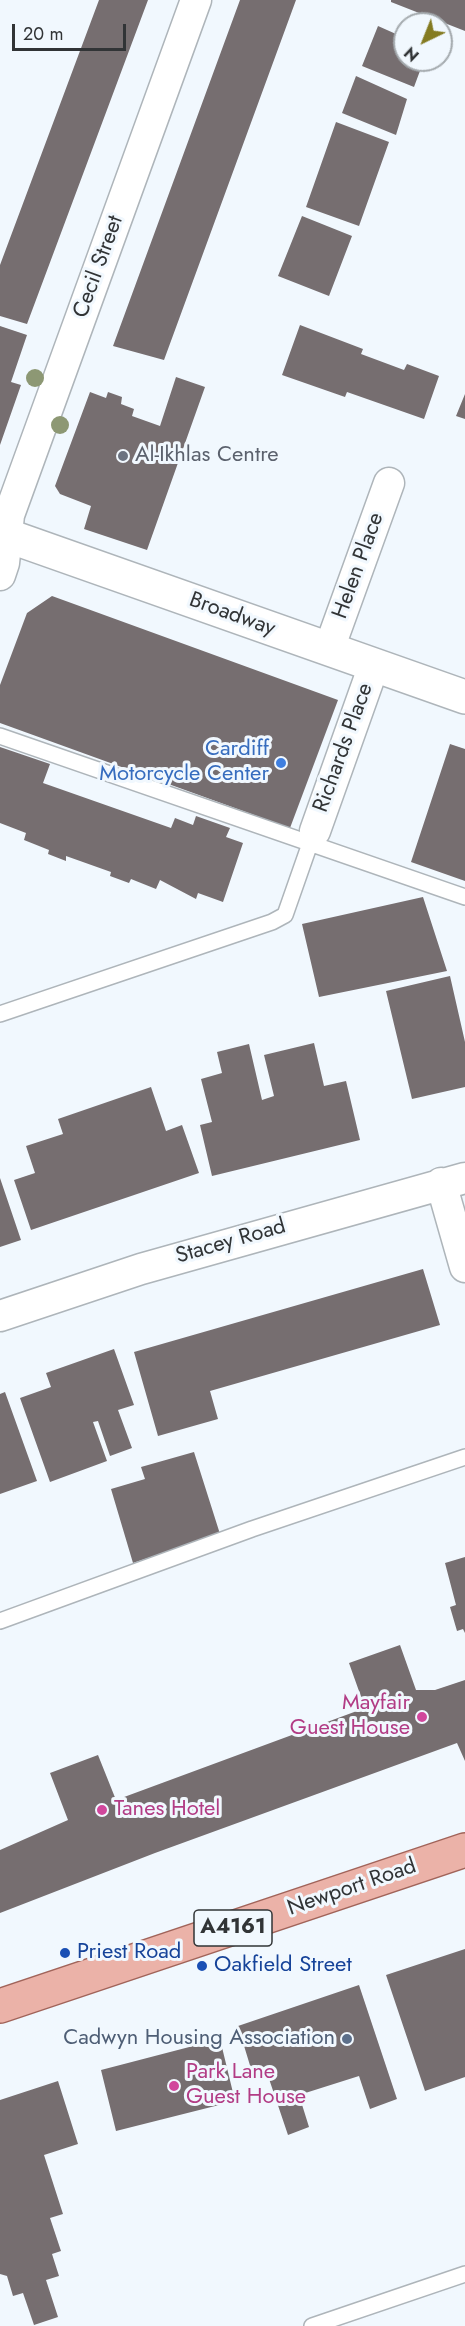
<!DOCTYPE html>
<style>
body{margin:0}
#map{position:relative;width:465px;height:2326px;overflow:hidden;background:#f1f8fe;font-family:Jost,sans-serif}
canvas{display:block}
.north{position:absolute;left:393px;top:12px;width:60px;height:60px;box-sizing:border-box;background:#f1f8fe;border:2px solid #a4aaae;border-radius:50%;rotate:223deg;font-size:16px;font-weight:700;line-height:24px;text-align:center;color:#313436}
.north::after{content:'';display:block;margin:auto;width:21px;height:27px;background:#847b21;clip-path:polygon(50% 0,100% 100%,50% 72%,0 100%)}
.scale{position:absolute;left:12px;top:24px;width:114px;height:27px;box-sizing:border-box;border:3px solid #313436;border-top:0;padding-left:8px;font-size:18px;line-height:21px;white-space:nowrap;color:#313436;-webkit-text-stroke:4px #f1f8fe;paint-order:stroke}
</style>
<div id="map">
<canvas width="465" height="2326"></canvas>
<div class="north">N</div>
<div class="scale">20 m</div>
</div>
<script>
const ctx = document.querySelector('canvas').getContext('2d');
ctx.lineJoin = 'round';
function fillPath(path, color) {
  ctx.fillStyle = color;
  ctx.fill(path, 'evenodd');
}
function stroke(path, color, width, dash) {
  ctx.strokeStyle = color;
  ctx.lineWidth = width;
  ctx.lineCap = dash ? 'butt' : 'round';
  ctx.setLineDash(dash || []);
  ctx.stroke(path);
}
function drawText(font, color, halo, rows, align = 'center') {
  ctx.font = font + ' Jost,sans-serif';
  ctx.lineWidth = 6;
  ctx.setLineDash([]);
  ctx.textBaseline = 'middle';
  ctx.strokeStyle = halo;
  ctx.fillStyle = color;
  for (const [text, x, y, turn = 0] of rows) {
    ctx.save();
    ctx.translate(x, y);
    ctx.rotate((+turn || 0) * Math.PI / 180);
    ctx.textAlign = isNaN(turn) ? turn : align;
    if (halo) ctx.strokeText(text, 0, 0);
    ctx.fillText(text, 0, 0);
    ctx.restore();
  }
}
fillPath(new Path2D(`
 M99,0H148L27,324L0,316V265Z
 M240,0H296L164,360L113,346Z
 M391,0H465V31L391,2Z
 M378,26L405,38V60H424L414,87L362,66Z
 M356,76L407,99L396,135L342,113Z
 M336,122L389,142L359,226L306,207Z
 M302,216L352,236L329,296L278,276Z
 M300,325L363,349L361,354L404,370L407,364L439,376L424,419L347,392L345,397L282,375Z
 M0,326L27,335L11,382L21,385L0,445Z
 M176,377L205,387L147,550L84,529L91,506L60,494L55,486L90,392L106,398L108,392L122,397L121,404L134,409L132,416L160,426Z
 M465,394V419L456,416Z
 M52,596L338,700L290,828L0,723V685L27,613Z
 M450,744L465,749V881L411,862Z
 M0,747L50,764L43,783L171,828L175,818L193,825L196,816L230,828L226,837L243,843L223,902L198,893L196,899L160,880L156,889L131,879L129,883L110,876L111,872L66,856V861L48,854L49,850L24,840L26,833L0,823Z
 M423,897L447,971L319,997L302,924Z
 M450,976L465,1042V1087L412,1099L386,991Z
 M314,1043L324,1086L346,1081L360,1140L212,1176L200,1125L212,1122L201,1079L222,1073L217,1052L249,1044L262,1100L274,1096L264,1055Z
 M151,1087L166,1131L182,1125L199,1173L31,1230L14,1180L35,1173L26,1146L63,1134L58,1119Z
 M0,1178L21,1240L0,1247Z
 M423,1269L440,1325L210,1391L218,1419L158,1436L134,1352Z
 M114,1349L134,1405L118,1410L132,1448L110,1456L98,1421L93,1422L107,1461L50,1482L20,1398L51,1387L46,1373Z
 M5,1392L37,1481L0,1494V1394Z
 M194,1452L220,1534L133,1563L111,1489L145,1479L141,1467Z
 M465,1557V1633L463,1629L457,1631L450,1607L456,1605L445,1563Z
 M400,1645L416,1690H435L465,1680V1761L457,1743L155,1853L0,1913V1850L68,1820L50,1773L98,1755L116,1800L365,1708L349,1663Z
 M465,1949V2077L425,2091L386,1975Z
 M359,1985L397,2099L370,2109L359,2076L299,2095L309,2127L288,2135L265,2067L252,2072L238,2026Z
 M220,2039L235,2101L116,2131L101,2070Z
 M58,2081L78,2144L44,2155L63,2214L50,2218L61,2251L52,2254L59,2276L46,2280L58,2317L34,2325L23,2293L13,2296L7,2276L0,2274V2100Z`), '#766e70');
const service = new Path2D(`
 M0,736L465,897
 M0,1014L272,922L285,915L313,835
 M0,1621L252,1529L465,1457
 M312,2326L465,2274`);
const minor = new Path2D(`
 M0,575L4,563L9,515L196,0
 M329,649L389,483
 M315,831L374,665
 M441,1183L465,1267
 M0,1316L141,1269L465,1178`);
const secondary = new Path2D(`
 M0,533L465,697`);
const primary = new Path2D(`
 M0,2006L465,1850`);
stroke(service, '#aeb5ba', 18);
stroke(minor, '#aeb5ba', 33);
stroke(secondary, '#aeb5ba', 36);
stroke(primary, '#a1645a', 36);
stroke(service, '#fff', 15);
stroke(minor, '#fff', 30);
stroke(secondary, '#fff', 33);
stroke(primary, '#ebb2a8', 33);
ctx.fillStyle = '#8d9874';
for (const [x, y] of [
 [35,378],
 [60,425]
]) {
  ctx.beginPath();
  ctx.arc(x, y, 9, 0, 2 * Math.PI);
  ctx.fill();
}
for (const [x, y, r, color] of [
 [123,456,6,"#6b7280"],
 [281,763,6,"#3f7fe0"],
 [422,1717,6,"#d1479c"],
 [102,1810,6,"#d1479c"],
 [65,1953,6,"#1a4fb4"],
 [202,1966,6,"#1a4fb4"],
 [347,2039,6,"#5c6f8a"],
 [174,2086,6,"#d1479c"]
]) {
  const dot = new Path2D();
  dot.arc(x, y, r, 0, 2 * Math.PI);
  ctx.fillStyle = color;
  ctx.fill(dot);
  stroke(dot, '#f1f8fe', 2);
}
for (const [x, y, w] of [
 [233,1928,78]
]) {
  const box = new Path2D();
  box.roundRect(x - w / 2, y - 18, w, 36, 4.5);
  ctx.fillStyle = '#f1f8fe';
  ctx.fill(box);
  stroke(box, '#313436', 1.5);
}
drawText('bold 21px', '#313436', null, [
 ["A4161",233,1928]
]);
drawText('22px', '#313436', '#f1f8fe', [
 ["Cecil Street",99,267,-70],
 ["Helen Place",359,566,-70],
 ["Broadway",232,615,20],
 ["Richards Place",344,748,-70],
 ["Stacey Road",231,1242,-16],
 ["Newport Road",352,1888,-19]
]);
drawText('22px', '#5b616d', '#f1f8fe', [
 ["Al-Ikhlas Centre",135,456]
], 'left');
drawText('22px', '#366cbe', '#f1f8fe', [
 ["Cardiff",269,750],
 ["Motorcycle Center",269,775]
], 'right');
drawText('22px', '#b23c85', '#f1f8fe', [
 ["Mayfair",410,1704,"right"],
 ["Guest House",410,1729,"right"],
 ["Tanes Hotel",114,1810],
 ["Park Lane",186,2073],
 ["Guest House",186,2098]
], 'left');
drawText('22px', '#164399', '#f1f8fe', [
 ["Priest Road",77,1953],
 ["Oakfield Street",214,1966]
], 'left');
drawText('22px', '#4e5e75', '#f1f8fe', [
 ["Cadwyn Housing Association",335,2039]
], 'right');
</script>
